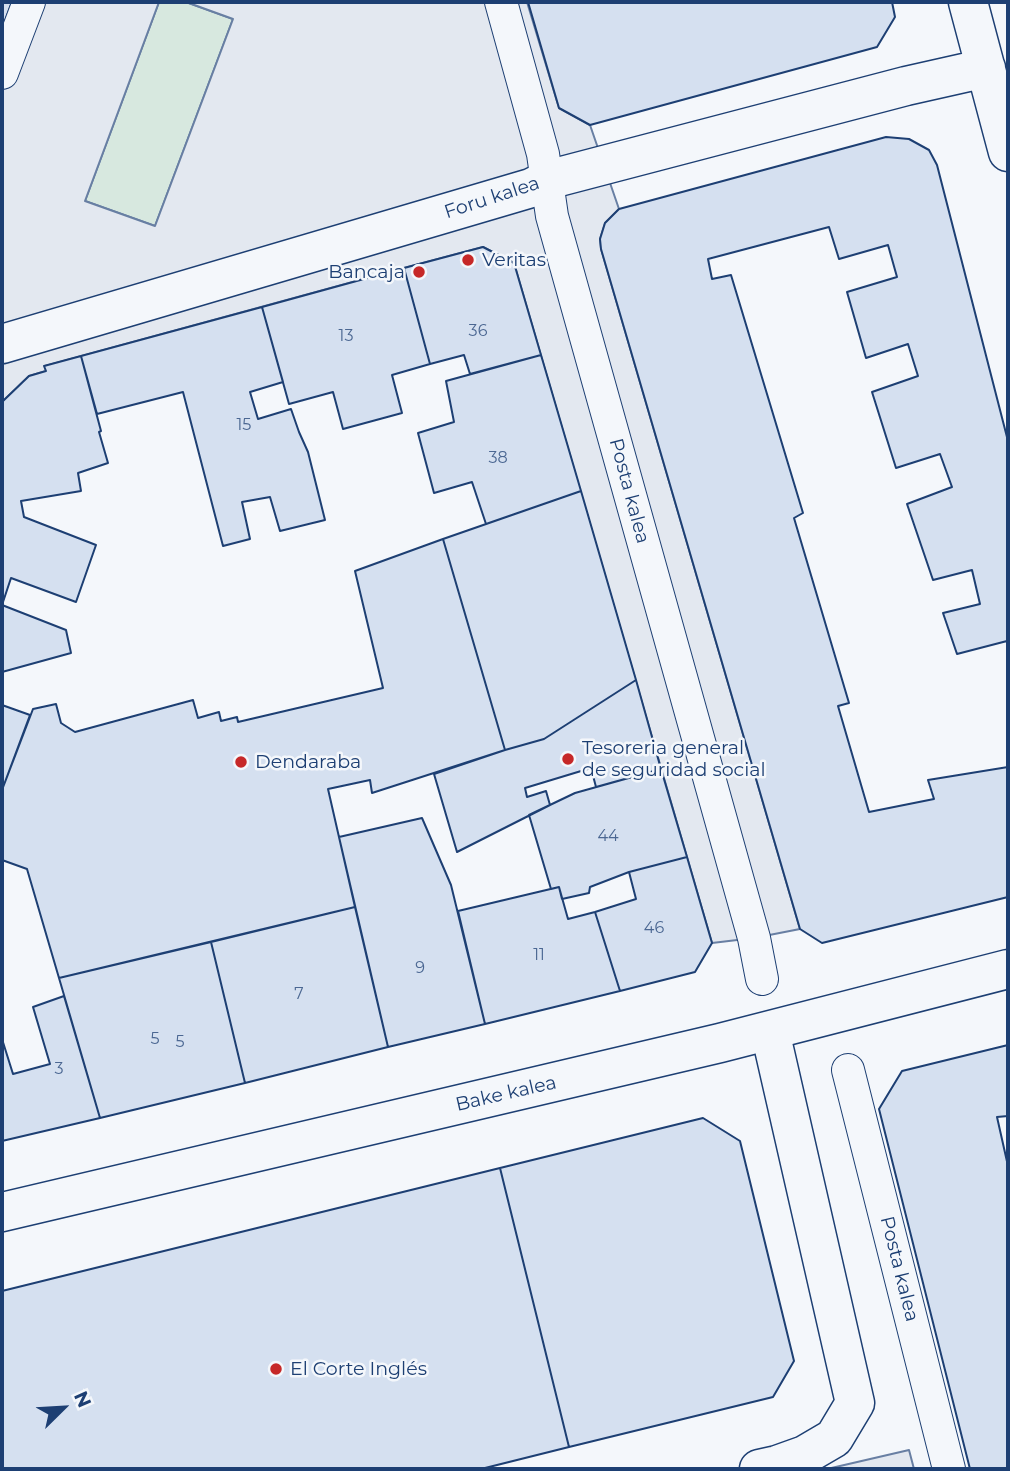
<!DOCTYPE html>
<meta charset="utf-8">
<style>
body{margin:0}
#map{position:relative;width:1010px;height:1471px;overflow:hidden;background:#f4f7fb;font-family:Montserrat,sans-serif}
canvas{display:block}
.frame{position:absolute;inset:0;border:4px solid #1d3f73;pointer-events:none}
.north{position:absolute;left:28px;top:1373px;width:70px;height:70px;-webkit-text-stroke:5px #f4f7fb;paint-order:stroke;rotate:66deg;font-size:19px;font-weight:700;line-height:28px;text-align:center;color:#1d3f73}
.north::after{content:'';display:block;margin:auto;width:24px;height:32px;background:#1d3f73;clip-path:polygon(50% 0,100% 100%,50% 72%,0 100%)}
</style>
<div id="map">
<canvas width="1010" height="1471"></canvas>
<div class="frame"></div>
<div class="north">N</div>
</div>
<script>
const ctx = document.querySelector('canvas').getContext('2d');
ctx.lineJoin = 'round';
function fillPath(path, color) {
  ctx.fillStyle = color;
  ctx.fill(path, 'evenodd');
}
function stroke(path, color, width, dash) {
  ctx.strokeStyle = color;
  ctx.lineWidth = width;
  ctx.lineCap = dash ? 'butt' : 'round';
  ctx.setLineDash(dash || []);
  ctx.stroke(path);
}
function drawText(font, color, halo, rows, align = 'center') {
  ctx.font = font + ' Montserrat,sans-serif';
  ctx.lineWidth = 5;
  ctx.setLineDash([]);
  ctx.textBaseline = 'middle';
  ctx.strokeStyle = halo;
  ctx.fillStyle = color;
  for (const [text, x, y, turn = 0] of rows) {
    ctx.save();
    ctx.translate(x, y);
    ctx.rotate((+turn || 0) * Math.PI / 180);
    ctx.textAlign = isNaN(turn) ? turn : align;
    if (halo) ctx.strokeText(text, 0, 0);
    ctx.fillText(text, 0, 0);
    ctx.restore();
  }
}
const green = new Path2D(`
 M159,2H186L233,19L155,226L85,201Z`);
fillPath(green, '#d7e8df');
stroke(green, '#687fa3', 2);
const parking = new Path2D(`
 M12,2H159L85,201L155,226L233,19L186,2H527L559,108L590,125L619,209L605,223L600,239L601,249L800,929L754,938L712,943L514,263L483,247L404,268L45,366L46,371L29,376L2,402V29Z
 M909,1450L914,1469H827Z`);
fillPath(parking, '#e3e8f0');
stroke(parking, '#687fa3', 2);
const building = new Path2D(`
 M2,2H12L2,29Z
 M528,2H892L895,17L877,47L590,125L559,108Z
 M886,137L909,139L929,150L937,165L1008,441V647L1007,641L957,654L943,613L980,604L972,570L933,580L907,504L952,487L940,454L896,468L872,392L918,376L908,344L866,358L847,292L897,277L888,245L839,259L829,227L708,259L712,279L731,275L803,513L794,518L849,703L838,706L869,812L934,799L928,780L1008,767V897L822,943L800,929L601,249L600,239L605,223L619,209Z
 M483,247L514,263L541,355L470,374L464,355L430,364L404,268Z
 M404,268L430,364L392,375L402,413L343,429L333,392L289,404L262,307Z
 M262,307L283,382L250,392L258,419L291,409L299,432L308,452L325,520L280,531L270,497L242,502L250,539L223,546L183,392L97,414L81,356Z
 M541,355L581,491L486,524L472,482L434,493L418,433L454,422L446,381Z
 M81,356L101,431L99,432L108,463L78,473L81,491L21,501L24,517L96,545L76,602L11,578L2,605L66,630L71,653L2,672V402L29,376L46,371L44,366Z
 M581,491L636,680L544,739L505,750L443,539Z
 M443,539L505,750L372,793L370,780L328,789L355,907L59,978L27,869L2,860V790L33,709L56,704L61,723L75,732L193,700L198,718L219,712L221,721L237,717L238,722L383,688L355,571Z
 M636,680L661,769L596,787L591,768L525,788L527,797L546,791L550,805L457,852L434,774L505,750L544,739Z
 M2,705L30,715L2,790Z
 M661,769L687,857L629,872L590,887L589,893L562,899L559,887L551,889L529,815L575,793Z
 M422,818L451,885L485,1024L388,1047L339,837Z
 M687,857L712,943L695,972L620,991L595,912L636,899L629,872Z
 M559,887L568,919L595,912L620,991L485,1024L458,911Z
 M355,907L388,1047L245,1083L211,942Z
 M211,942L245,1083L100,1118L59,978Z
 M64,996L100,1118L2,1141V1039L13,1074L50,1064L33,1007Z
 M1008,1045V1116L997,1117L1008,1166V1469H970L879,1109L902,1071Z
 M703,1118L740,1141L794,1361L773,1397L569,1447L500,1168Z
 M500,1168L569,1447L481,1469H2V1291Z`);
fillPath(building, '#d5e0f0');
stroke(building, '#1d3f73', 2);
const pedestrian = new Path2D(`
 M501,2L543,154L552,216L754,938L762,979
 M2,73L29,2
 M848,1070L949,1469`);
const minor = new Path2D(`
 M968,2L1008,152
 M2,344L531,188L547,180L906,86L986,68
 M759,1469L777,1465L805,1455L834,1438L855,1403L770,1031`);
const secondary = new Path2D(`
 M2,1212L720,1043L1008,969`);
stroke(pedestrian, '#1d3f73', 34);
stroke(minor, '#1d3f73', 41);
stroke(secondary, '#1d3f73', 41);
stroke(pedestrian, '#f4f7fb', 32);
stroke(minor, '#f4f7fb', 38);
stroke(secondary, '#f4f7fb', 38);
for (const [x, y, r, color] of [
 [468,260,7,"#c62828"],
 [419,272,7,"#c62828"],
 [568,759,7,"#c62828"],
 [241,762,7,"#c62828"],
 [276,1369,7,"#c62828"]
]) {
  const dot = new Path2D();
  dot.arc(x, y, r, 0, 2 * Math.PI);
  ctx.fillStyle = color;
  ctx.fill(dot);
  stroke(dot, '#f4f7fb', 2.5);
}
drawText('16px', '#4b6792', null, [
 ["36",478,331],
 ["13",346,336],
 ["15",244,425],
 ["38",498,458],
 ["44",608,836],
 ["46",654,928],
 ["11",539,955],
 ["9",420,968],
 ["7",299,994],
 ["5",155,1039],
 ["5",180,1042],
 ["3",59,1069]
]);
drawText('19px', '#1d3f73', '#f4f7fb', [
 ["Foru kalea",492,198,-18],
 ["Posta kalea",629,491,75],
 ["Bake kalea",506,1094,-13],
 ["Posta kalea",899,1269,76]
]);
drawText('19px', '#1d3f73', '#f4f7fb', [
 ["Veritas",482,260],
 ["Bancaja",405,272,"right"],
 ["Tesoreria general",582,748],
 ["de seguridad social",582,770],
 ["Dendaraba",255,762],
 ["El Corte Inglés",290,1369]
], 'left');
</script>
